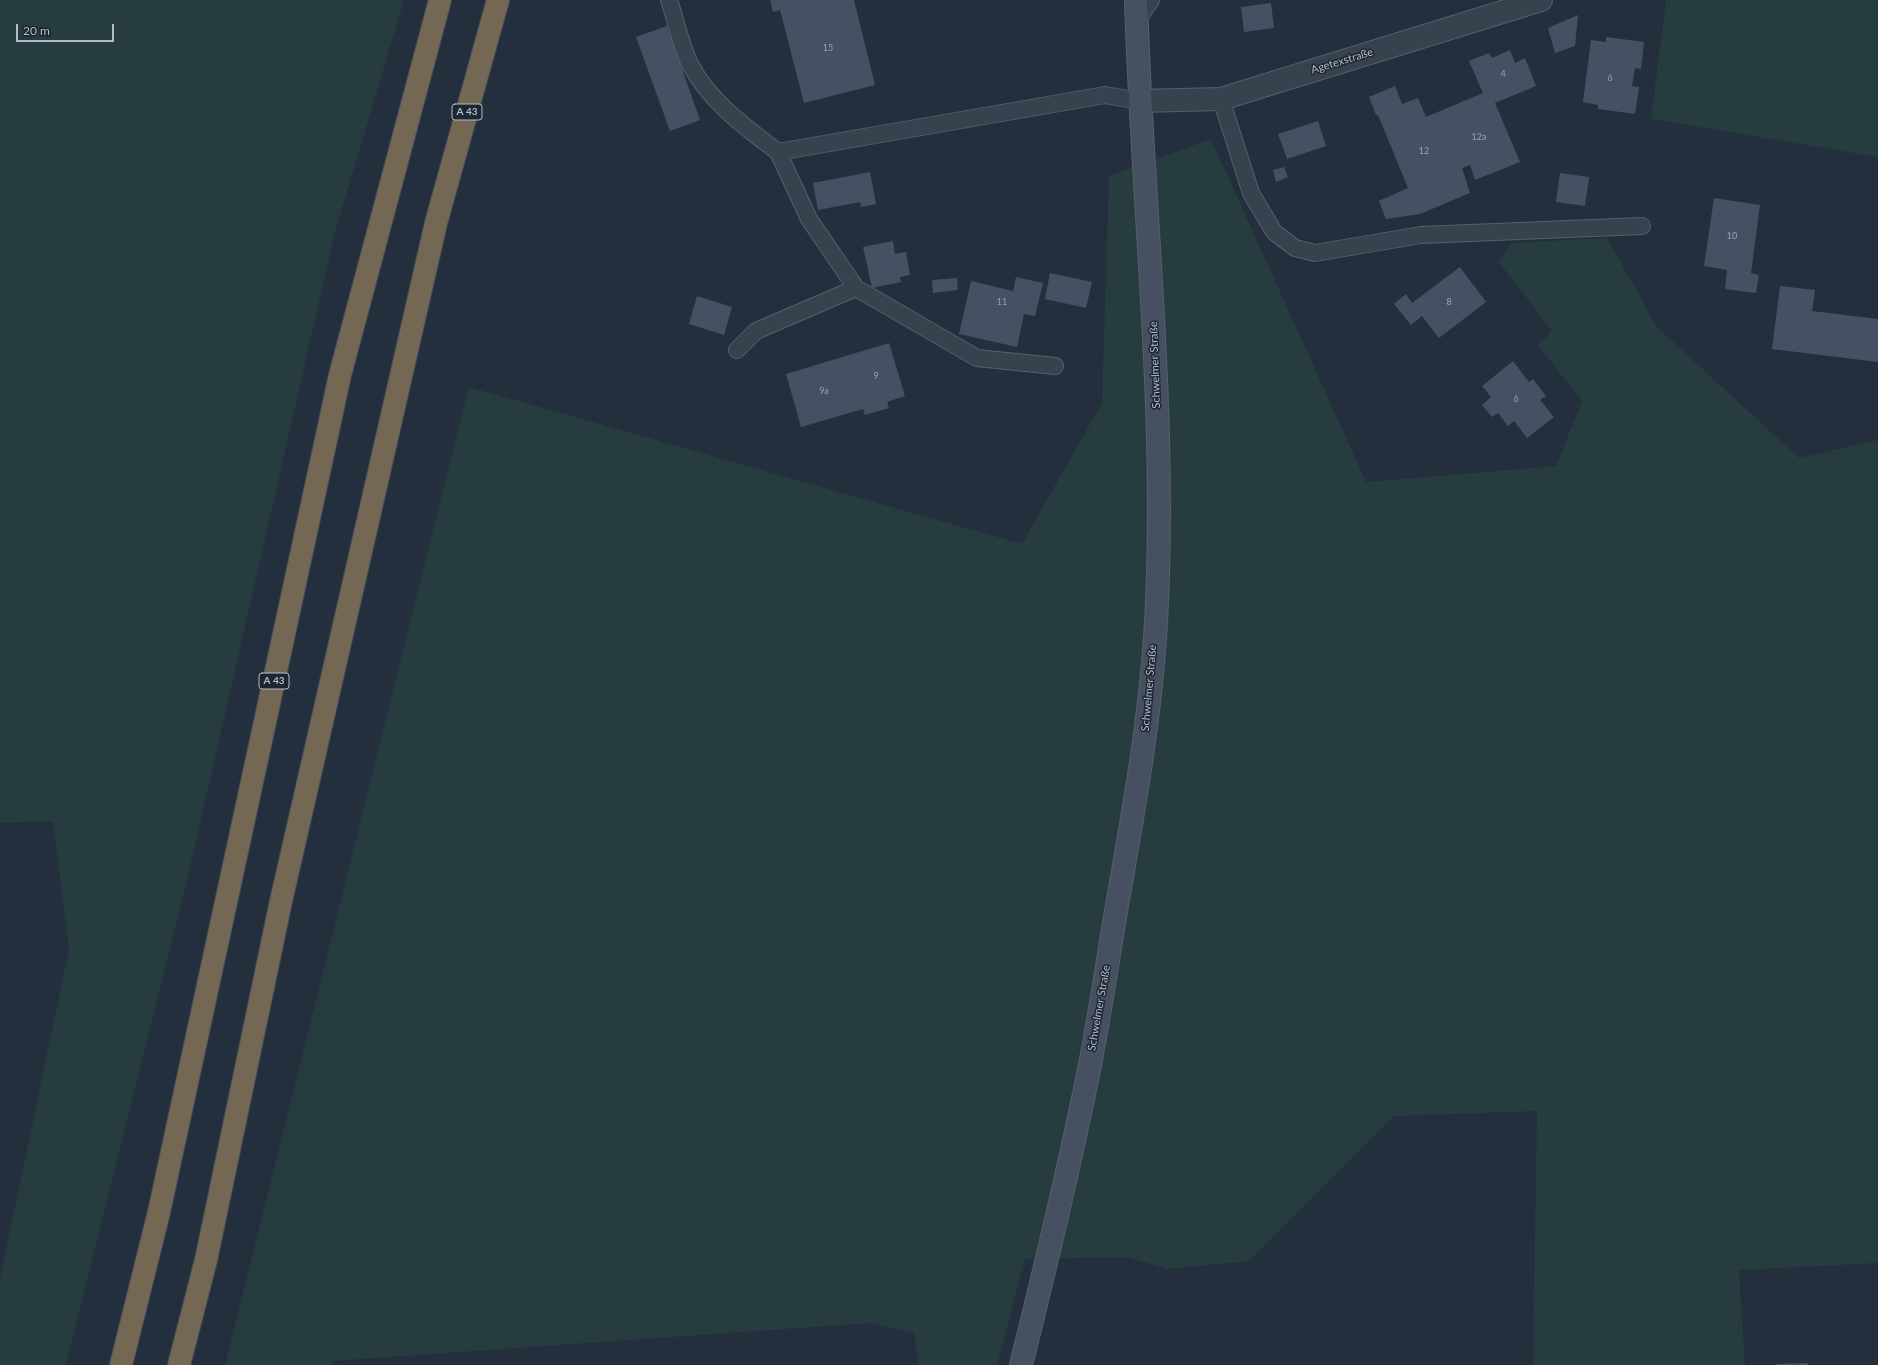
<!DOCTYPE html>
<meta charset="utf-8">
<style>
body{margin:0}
#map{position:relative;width:1878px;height:1365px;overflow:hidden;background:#242f3e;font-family:Lato,sans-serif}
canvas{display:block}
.scale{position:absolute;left:16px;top:24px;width:98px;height:18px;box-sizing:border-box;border:2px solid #b4bcc9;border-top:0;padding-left:5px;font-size:12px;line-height:14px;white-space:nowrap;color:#b4bcc9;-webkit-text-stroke:3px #1d2633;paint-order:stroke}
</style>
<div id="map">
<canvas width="1878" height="1365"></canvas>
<div class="scale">20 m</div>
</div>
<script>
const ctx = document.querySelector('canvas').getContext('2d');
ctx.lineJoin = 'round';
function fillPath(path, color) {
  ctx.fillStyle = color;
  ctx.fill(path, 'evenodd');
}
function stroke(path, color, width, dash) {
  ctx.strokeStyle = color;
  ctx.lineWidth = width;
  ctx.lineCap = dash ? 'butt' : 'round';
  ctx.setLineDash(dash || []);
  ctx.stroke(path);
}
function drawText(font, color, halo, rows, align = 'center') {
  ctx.font = font + ' Lato,sans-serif';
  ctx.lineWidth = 3;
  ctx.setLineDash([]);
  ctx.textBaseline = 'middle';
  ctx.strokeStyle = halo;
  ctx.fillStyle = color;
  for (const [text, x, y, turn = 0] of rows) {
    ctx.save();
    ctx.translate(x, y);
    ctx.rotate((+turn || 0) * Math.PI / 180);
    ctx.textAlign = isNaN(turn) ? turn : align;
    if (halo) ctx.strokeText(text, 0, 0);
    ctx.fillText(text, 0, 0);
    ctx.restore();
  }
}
fillPath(new Path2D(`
 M0,0H404L335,232L188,876L66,1365H0V1279L69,949L53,821L0,823Z
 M1666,0H1878V157L1651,119Z
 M1211,139L1366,482L1556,466L1582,401L1538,345L1552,331L1499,262L1511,243L1607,238L1657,327L1799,458L1878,440V1263L1739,1270L1745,1365H1533L1537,1111L1394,1116L1249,1261L1167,1269L1127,1257L1025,1259L997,1365H919L914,1333L869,1323L333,1361L332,1365H225L469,387L1022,544L1102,403L1109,176Z`), '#263c3f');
fillPath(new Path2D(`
 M770,0H854L875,85L804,103L780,10L773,12Z
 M1271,3L1274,28L1244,32L1241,7Z
 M1578,15L1575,46L1555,53L1548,28Z
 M667,26L700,120L670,131L636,37Z
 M1606,37L1644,42L1641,69L1635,68L1632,86L1639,87L1635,114L1598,109V105L1583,102L1591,40L1606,42Z
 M1510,50L1515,63L1525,58L1536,86L1495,103L1520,162L1475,180L1470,165L1462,168L1470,193L1420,214L1386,219L1379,201L1408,188L1378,115H1376L1369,97L1395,86L1402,104L1418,98L1426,117L1483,93L1469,61L1489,53L1492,58Z
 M1318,121L1326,146L1287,159L1278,134Z
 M1284,167L1288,177L1276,182L1273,170Z
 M870,172L876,204L861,207L860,202L818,210L813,183Z
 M1560,173L1589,177L1585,206L1556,202Z
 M1714,198L1760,205L1751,273L1759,275L1756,293L1725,289L1727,270L1704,266Z
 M893,241L895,254L906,252L910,275L900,277L901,282L872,288L863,247Z
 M1460,267L1486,302L1439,338L1422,316L1411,325L1394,304L1406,294L1412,303Z
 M1050,273L1092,282L1086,308L1045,299Z
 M1016,277L1043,283L1035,316L1024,314L1017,347L959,334L971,281L1013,291Z
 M957,278L958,290L933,293L932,280Z
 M1780,286L1815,290L1812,311L1878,319V362L1772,349Z
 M697,296L732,307L724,335L689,324Z
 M889,343L905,396L887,402L889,408L865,415L863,409L801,427L786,374Z
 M1513,361L1529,382L1533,379L1546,396L1540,400L1554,417L1527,438L1514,421L1508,426L1498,413L1492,417L1482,405L1491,397L1482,386Z
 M1808,1363V1365H1776V1364Z`), '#455162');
const service = new Path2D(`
 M669,0C675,18 682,48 690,64C710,102 745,127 778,152L1105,95L1139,101
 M1137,21L1151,0
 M1221,99L1251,193L1274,232L1295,248L1315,253L1421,235L1642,226
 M856,288L977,358L1055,366
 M737,350L756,331L856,288L809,219L778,152`);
const minor = new Path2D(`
 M1139,101L1221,99L1541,0`);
const secondary = new Path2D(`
 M1021,1365C1045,1269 1068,1172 1088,1075C1099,1020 1107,965 1116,911C1134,809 1153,706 1157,602C1166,401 1142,201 1136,0`);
const motorway = new Path2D(`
 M121,1365L159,1212L340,375L440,0
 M179,1365L206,1260L281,901L436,223L498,0`);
stroke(service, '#565f6c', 18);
stroke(minor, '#565f6c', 24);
stroke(secondary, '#565f6c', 24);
stroke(motorway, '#434c59', 24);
stroke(service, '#38414e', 16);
stroke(minor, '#38414e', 22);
stroke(secondary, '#465061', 22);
stroke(motorway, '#746855', 22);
drawText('9px', '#98a1af', null, [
 ["15",828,48],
 ["4",1503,74],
 ["6",1610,78],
 ["12a",1479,137],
 ["12",1424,151],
 ["10",1732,236],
 ["11",1002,302],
 ["8",1449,302],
 ["9",876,376],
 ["9a",824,391],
 ["6",1516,399]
]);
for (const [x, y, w] of [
 [467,112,30],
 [274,681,30]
]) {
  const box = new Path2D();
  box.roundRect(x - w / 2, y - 8, w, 16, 3);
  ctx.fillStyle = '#1d2633';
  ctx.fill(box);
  stroke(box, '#b4bcc9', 1);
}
drawText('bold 10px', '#b4bcc9', null, [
 ["A 43",467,112],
 ["A 43",274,681]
]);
drawText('11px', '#b4bcc9', '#1d2633', [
 ["Agetexstraße",1342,61,-17],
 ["Schwelmer Straße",1155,365,-92],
 ["Schwelmer Straße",1149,688,-85],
 ["Schwelmer Straße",1099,1008,-80]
]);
</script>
